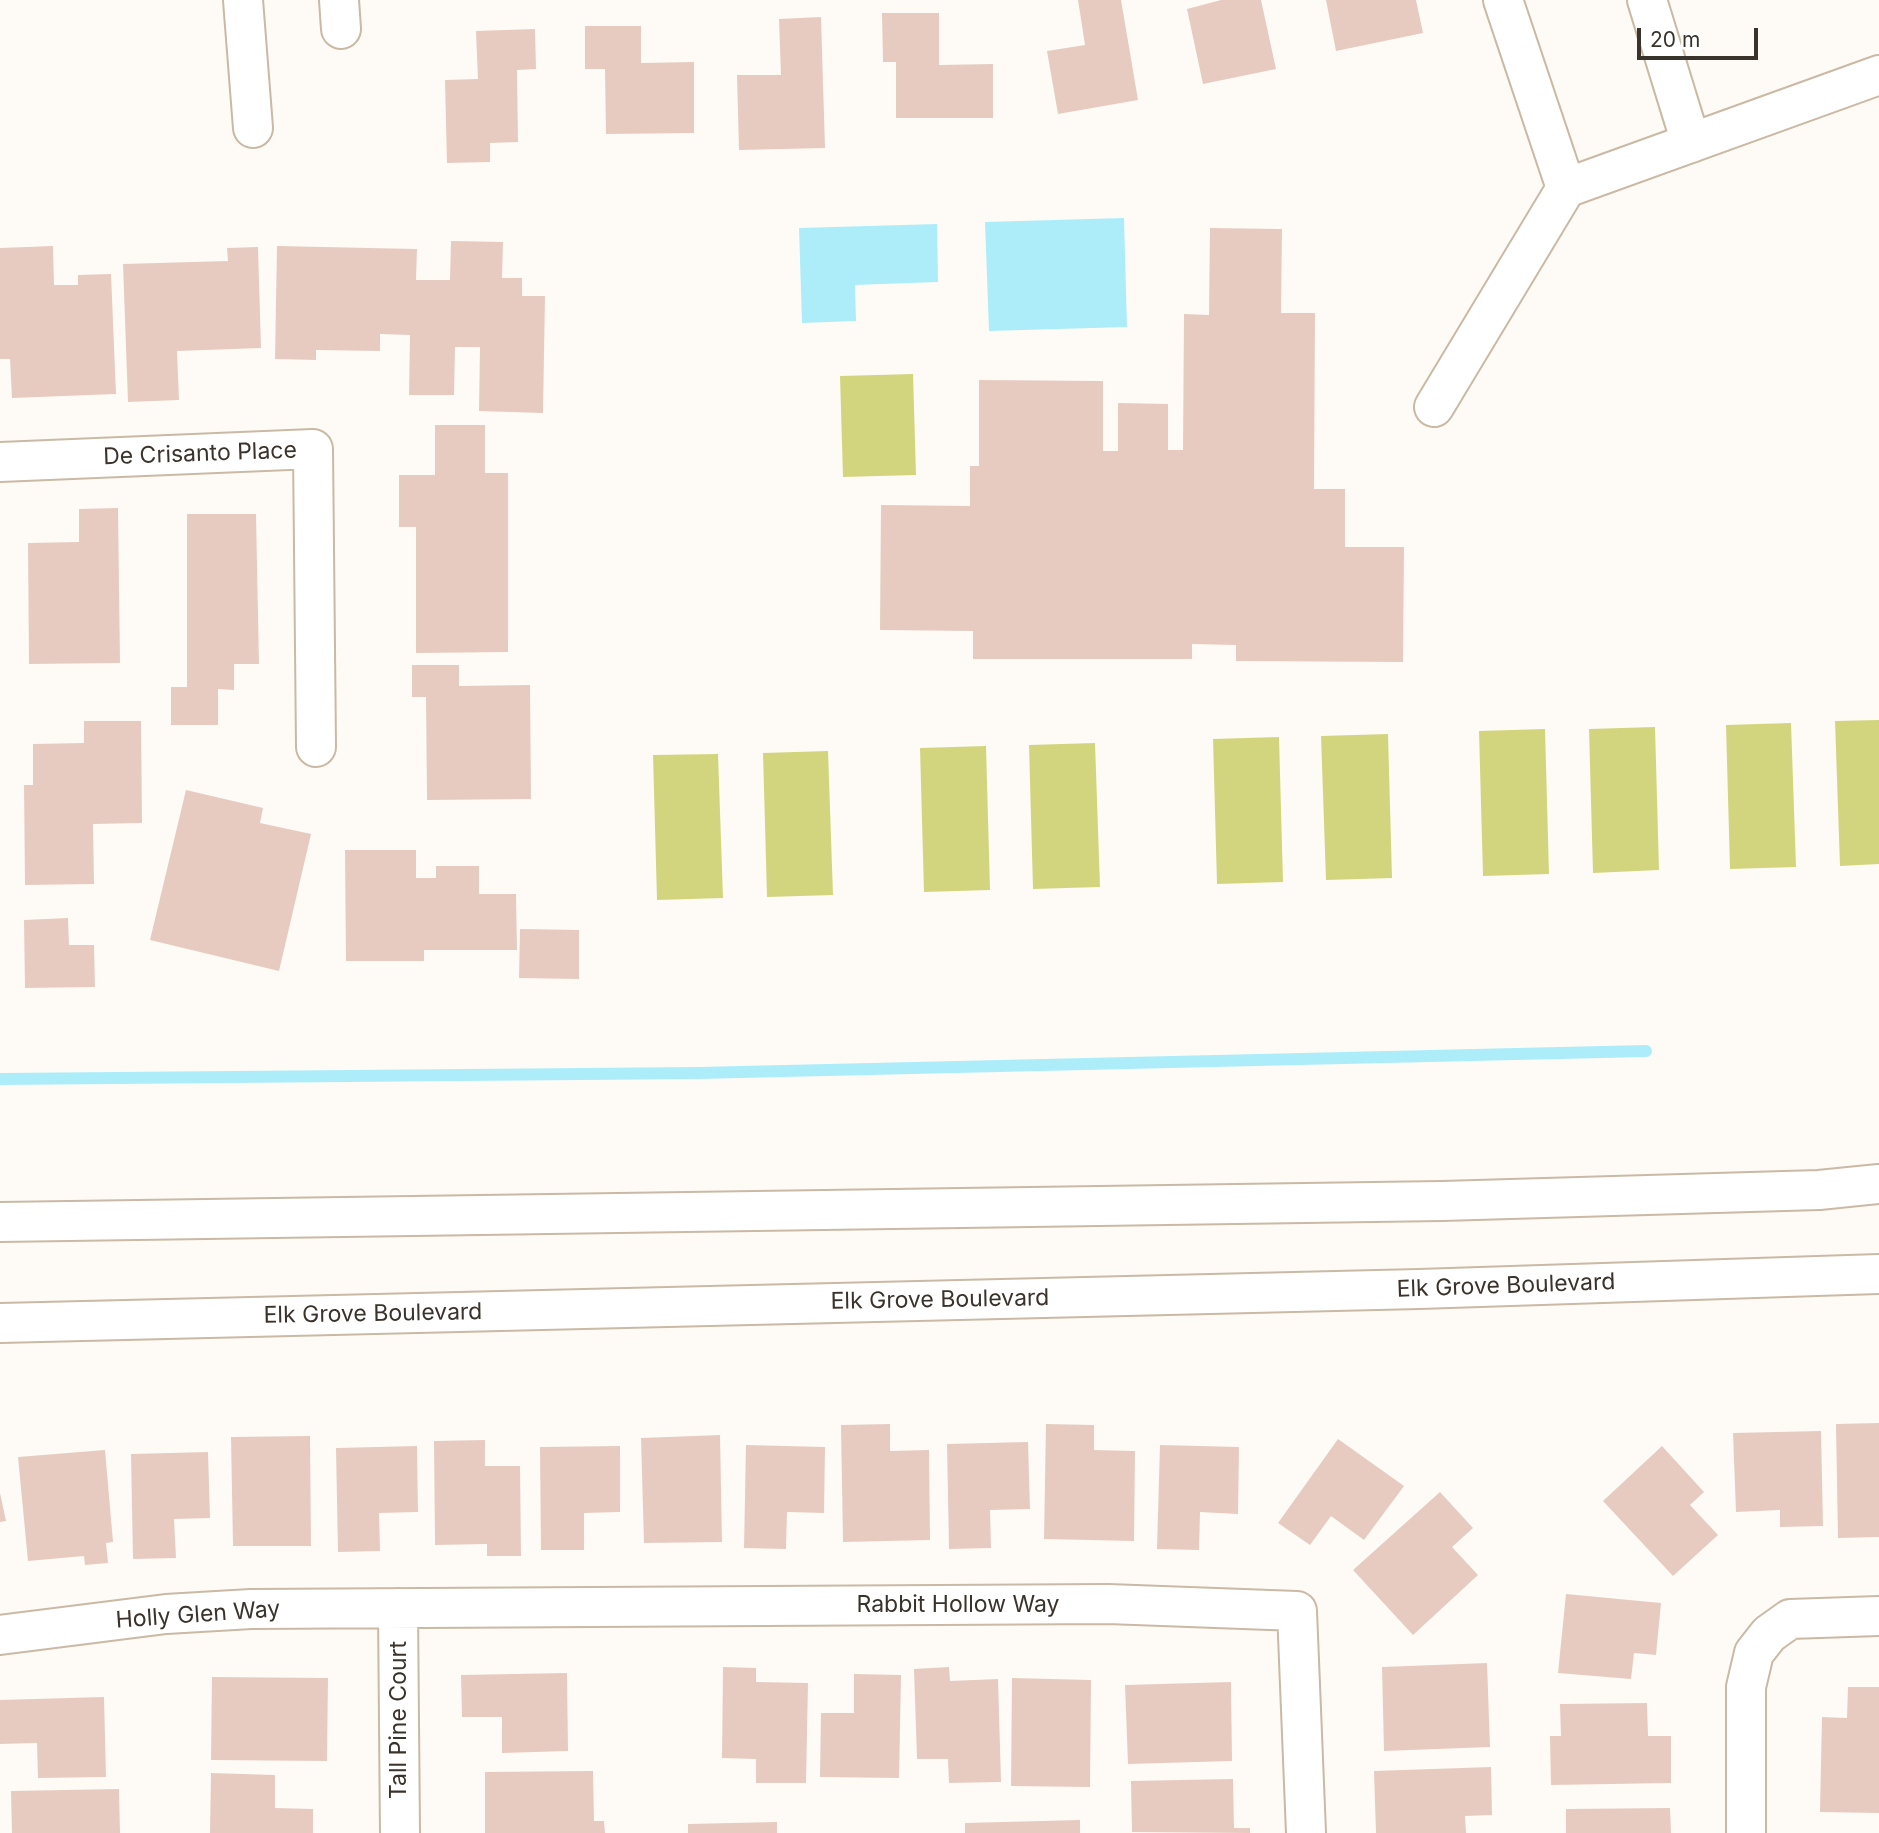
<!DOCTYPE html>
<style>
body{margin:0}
#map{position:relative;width:1879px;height:1833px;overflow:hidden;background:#fefbf6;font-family:Inter,sans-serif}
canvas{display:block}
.scale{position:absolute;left:1637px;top:28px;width:121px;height:32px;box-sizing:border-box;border:4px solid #3a332b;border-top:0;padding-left:9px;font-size:21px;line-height:24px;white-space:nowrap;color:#3a332b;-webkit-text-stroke:5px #fff;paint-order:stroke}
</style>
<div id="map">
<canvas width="1879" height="1833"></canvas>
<div class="scale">20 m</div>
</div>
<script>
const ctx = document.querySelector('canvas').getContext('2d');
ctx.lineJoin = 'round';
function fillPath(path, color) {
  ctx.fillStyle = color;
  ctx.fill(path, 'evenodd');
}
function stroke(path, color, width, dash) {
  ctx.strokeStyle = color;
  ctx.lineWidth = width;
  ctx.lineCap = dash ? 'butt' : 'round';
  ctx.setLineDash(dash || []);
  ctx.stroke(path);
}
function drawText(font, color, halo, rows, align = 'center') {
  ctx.font = font + ' Inter,sans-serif';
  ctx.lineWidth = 5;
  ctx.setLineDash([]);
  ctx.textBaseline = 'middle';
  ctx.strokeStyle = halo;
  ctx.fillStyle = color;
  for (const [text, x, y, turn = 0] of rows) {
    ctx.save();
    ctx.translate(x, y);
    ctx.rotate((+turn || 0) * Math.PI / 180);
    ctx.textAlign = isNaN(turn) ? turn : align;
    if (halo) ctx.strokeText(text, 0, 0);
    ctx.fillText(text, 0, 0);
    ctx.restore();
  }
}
fillPath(new Path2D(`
 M913,374L916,475L843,477L840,376Z
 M1879,720V864L1840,866L1835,721Z
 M1791,723L1796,867L1730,869L1726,725Z
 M1655,727L1659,870L1593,873L1589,729Z
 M1545,729L1549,874L1483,876L1479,731Z
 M1388,734L1392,878L1326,880L1321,736Z
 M1279,737L1283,882L1217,884L1213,739Z
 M1095,743L1100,887L1033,889L1029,745Z
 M986,746L990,890L924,892L920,748Z
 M828,751L833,895L767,897L763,753Z
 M718,754L723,898L657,900L653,755Z`), '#d2d57d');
fillPath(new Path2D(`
 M1124,218L1127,327L989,331L985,222Z
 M937,224L938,282L855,285L856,321L802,323L799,228Z`), '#adedfa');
stroke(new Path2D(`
 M0,1079L698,1073L1646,1051`), '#adedfa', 12);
fillPath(new Path2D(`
 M1078,0H1121L1138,100L1058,114L1047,51L1085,45Z
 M1221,0H1261L1276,69L1203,84L1187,9Z
 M1326,0H1416L1423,33L1336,51Z
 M882,13H939V65L993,64V118H896V62H883Z
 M821,17L825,148L739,150L737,75H781L779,19Z
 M585,26H641V63L694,62V133L606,134L605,69H585Z
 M535,29L536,69L517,70L518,142L490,143V162L447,163L445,80L478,79L476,31Z
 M1210,228L1282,229L1281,313H1315L1314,489H1345V547H1404L1403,662L1236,661V645L1192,644V659H973V631L880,630L881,505L970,506V466H979V380L1103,381V451H1118V403L1168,404V450H1183L1184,314L1209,315Z
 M451,241L503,242L502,278H522V296H545L543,413L479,411L480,347H455L454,395H409L410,335L380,334V351L316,350V360L275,359L277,246L417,249L416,280H450Z
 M53,246L54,285H78V275L111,274L116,394L12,398L10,359H0V248Z
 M258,247L261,348L177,351L179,400L128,402L123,264L228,261L227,248Z
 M435,425H485V473H508V652L416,653V527H399V475H435Z
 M118,508L120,663L29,664L28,543L79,542V509Z
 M187,514H256L259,664H234V690L218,689V725H171V687H187Z
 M412,665H459V686L530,685L531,799L427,800L426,697H412Z
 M84,721H141L142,823L93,824L94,884L25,885L24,785H33V744L84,743Z
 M186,790L263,808L260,823L311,834L279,971L150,940Z
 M345,850H416V878H436V866H479V894H516L517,950H424V961H346Z
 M68,918L69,945H94L95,987L25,988L24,920Z
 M520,929L579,930V979L519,978Z
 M1879,1423V1537L1838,1538L1836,1424Z
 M890,1424V1451L929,1450L930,1540L843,1542L841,1425Z
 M1046,1424L1094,1425V1450L1135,1451L1134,1541L1044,1539Z
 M1821,1431L1823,1526L1780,1527V1510L1736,1512L1733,1433Z
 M720,1435L722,1542L644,1543L641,1438Z
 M310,1436L311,1546H233L231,1437Z
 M1338,1439L1404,1486L1364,1540L1331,1516L1310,1545L1278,1523Z
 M485,1440V1466H520L521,1556H487V1544L435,1545L434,1441Z
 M1028,1442L1030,1509L990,1510L991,1548L949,1549L947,1444Z
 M746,1445L825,1447L824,1513L787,1512L786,1549L744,1548Z
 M1160,1445L1239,1447L1238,1514L1200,1512L1199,1550L1157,1549Z
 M417,1446L418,1512L379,1513L380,1551L338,1552L336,1448Z
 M620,1446V1512L584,1513V1550H541L540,1447Z
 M1662,1446L1704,1492L1690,1505L1718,1535L1673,1576L1603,1501Z
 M105,1450L113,1542L106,1543L108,1563L85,1565L84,1556L28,1561L18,1457Z
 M208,1452L210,1518L174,1519L176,1558L133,1559L131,1454Z
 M1440,1492L1473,1528L1452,1547L1478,1575L1413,1635L1353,1570Z
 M0,1493L6,1521L0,1522Z
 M1566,1594L1661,1603L1656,1655L1634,1653L1631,1679L1558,1673Z
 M1487,1663L1490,1747L1384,1751L1382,1667Z
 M723,1667L756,1668V1682L808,1683L806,1783H756V1759L722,1758Z
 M949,1667L950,1681L998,1679L1001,1782L949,1783L948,1759H917L914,1669Z
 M567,1673L568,1751L502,1753V1717H462L461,1675Z
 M854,1674L901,1675L899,1778L820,1777L821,1713H854Z
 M212,1677L328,1678L327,1761L211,1760Z
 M1012,1678L1091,1680L1090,1787L1011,1786Z
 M1231,1682L1232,1761L1128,1764L1125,1685Z
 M1848,1687H1879V1813L1820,1812L1822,1717L1847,1718Z
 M104,1697L106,1777L38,1778L37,1743L0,1744V1700Z
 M1647,1703L1648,1736H1671V1783L1551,1785L1550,1736H1561L1560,1704Z
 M1491,1767L1492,1815L1465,1816L1466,1833H1376L1374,1771Z
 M593,1771L594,1821H604L605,1833H485V1772Z
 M211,1773L275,1775V1808L313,1809V1833H210Z
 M1233,1779L1234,1828H1250V1833L1132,1832L1131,1781Z
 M119,1789L120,1833H12L11,1791Z
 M1670,1808L1671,1833H1566V1809Z
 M1080,1820V1833H965V1823Z
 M777,1822V1833H688V1824Z`), '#e7cbc0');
const minor = new Path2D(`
 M243,0L253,128
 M339,0L341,29
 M1503,0L1566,188
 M1647,0L1691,143
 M1434,407L1566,188L1879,75
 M0,462L313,449L316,747
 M398,1608L400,1833
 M0,1635L166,1614L251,1609L1108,1604L1297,1611L1306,1833
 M1746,1833V1687L1754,1653L1769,1634L1790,1619L1879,1616`);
const major = new Path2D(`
 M0,1222L1442,1201L1819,1190L1879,1184
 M0,1323L1419,1289L1879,1274`);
stroke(minor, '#cab9a4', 42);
stroke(major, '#cab9a4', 42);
stroke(minor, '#fff', 38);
stroke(major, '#fff', 38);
drawText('23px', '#3a332b', '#fff', [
 ["De Crisanto Place",200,454,-2],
 ["Elk Grove Boulevard",1506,1286,-2],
 ["Elk Grove Boulevard",940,1300,-1],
 ["Elk Grove Boulevard",373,1314,-1],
 ["Rabbit Hollow Way",958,1605],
 ["Holly Glen Way",198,1615,-4],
 ["Tall Pine Court",399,1720,-90]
]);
</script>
